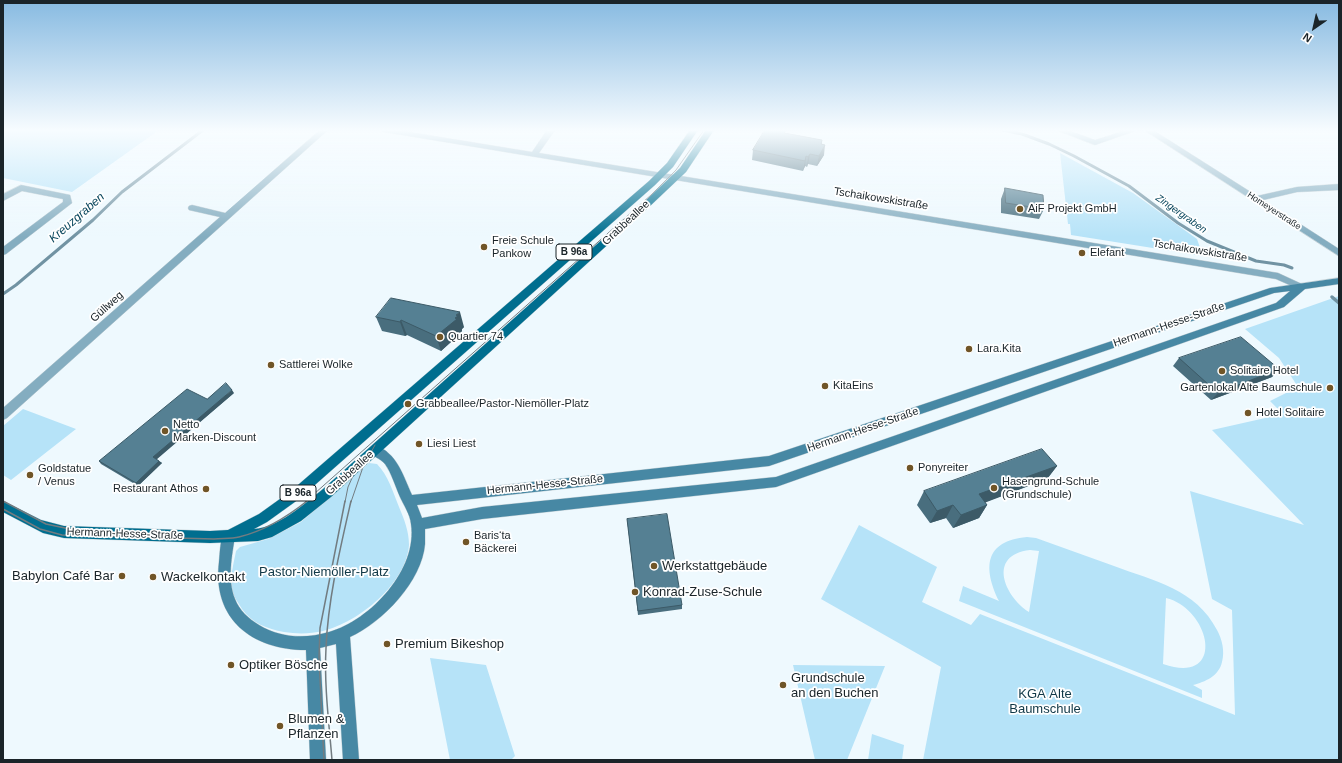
<!DOCTYPE html>
<meta charset="utf-8">
<style>
body{margin:0}
#map{position:relative;width:1342px;height:763px;overflow:hidden;background:#eef9fe;font-family:Helvetica,sans-serif}
canvas{display:block}
.frame{position:absolute;inset:0;border:4px solid #1a2429;pointer-events:none}
.north{position:absolute;left:1294px;top:8px;width:40px;height:40px;-webkit-text-stroke:3px #fff;paint-order:stroke;rotate:214deg;font-size:11px;font-weight:700;line-height:16px;text-align:center;color:#1a2429}
.north::after{content:'';display:block;margin:auto;width:14px;height:18px;background:#1a2429;clip-path:polygon(50% 0,100% 100%,50% 72%,0 100%)}
</style>
<div id="map">
<canvas width="1342" height="763"></canvas>
<div class="frame"></div>
<div class="north">N</div>
</div>
<script>
const ctx = document.querySelector('canvas').getContext('2d');
ctx.lineJoin = 'round';
function fillPath(path, color) {
  ctx.fillStyle = color;
  ctx.fill(path, 'evenodd');
}
function stroke(path, color, width, dash) {
  ctx.strokeStyle = color;
  ctx.lineWidth = width;
  ctx.lineCap = dash ? 'butt' : 'round';
  ctx.setLineDash(dash || []);
  ctx.stroke(path);
}
function drawText(font, color, halo, rows, align = 'center') {
  ctx.font = font + ' Helvetica,sans-serif';
  ctx.lineWidth = 3.5;
  ctx.setLineDash([]);
  ctx.textBaseline = 'middle';
  ctx.strokeStyle = halo;
  ctx.fillStyle = color;
  for (const [text, x, y, turn = 0] of rows) {
    ctx.save();
    ctx.translate(x, y);
    ctx.rotate((+turn || 0) * Math.PI / 180);
    ctx.textAlign = isNaN(turn) ? turn : align;
    if (halo) ctx.strokeText(text, 0, 0);
    ctx.fillText(text, 0, 0);
    ctx.restore();
  }
}
fillPath(new Path2D(`
 M3,130H159L72,192L3,178Z
 M1060,153L1133,193L1197,239L1203,256L1071,235L1070,224H1068Z
 M1339,296V760H923L941,667L821,599L859,525L937,567L922,602L971,625L980,614L1235,715L1232,610L1212,599L1190,491L1304,525L1212,430L1283,414L1270,401L1298,387L1279,358L1245,329Z
 M23,409L76,429L11,480L3,475V426Z
 M369,463L377,464C388,475 393,492 399,507C404,519 409,531 409,545C406,584 359,622 323,631C310,634 297,634 284,632C267,629 252,623 242,609C239,604 233,596 232,590C229,580 234,562 236,551L240,547L268,539L301,522Z
 M1027,537L1036,538C1062,547 1088,557 1114,566C1154,581 1196,589 1217,630C1222,639 1225,651 1222,662C1219,676 1205,682 1193,685L1202,690V698L959,601L963,586L999,601C983,568 984,541 1027,537ZM1030,550L1039,551L1029,612C1004,596 987,555 1030,550ZM1166,598C1211,609 1227,686 1163,664Z
 M430,658L486,665L515,756L511,760H450Z
 M793,665L885,666L847,760H815Z
 M872,734L904,745L902,760H868Z`), '#b6e3f8');
stroke(new Path2D(`
 M1002,130L1022,134L1049,144L1074,156L1129,186L1178,223L1207,241L1256,261L1284,265L1292,268
 M3,294L16,285L93,220L122,192L203,130`), '#7193a3', 3);
stroke(new Path2D(`
 M1332,297L1339,303`), '#7193a3', 3.5);
const minor = new Path2D(`
 M320,130H328L7,418L3,420V408L220,217L189,210L188,208L189,206L192,205L225,213Z
 M380,130H397L532,152L547,130H555L539,153L1278,273L1304,285L1306,287L1301,290L1276,279L384,132Z
 M1056,130H1067L1095,140L1127,130H1138L1095,145Z
 M1144,130H1153L1257,196L1297,187L1339,184V190L1297,192L1263,200L1339,249V256Z
 M21,185L70,195L72,203L6,254L3,255V247L63,202V199L22,191L3,201V194Z`);
const secondary = new Path2D(`
 M1339,278V284L1305,289L1284,307L776,487L482,519L425,529C425,534 425,539 425,544C422,581 383,622 350,637L359,760H343L336,644L320,648L326,760H310L306,650C252,650 212,619 219,562C220,552 220,541 224,532L229,530L234,532L235,536C232,556 227,579 235,599C239,610 249,619 259,625C280,638 306,639 329,632C371,620 418,569 411,524C410,514 404,506 400,497C395,486 392,474 385,464C380,458 372,457 369,450L371,447L375,445C397,453 403,475 412,495L769,456L1270,288ZM1290,291L1276,303L776,477L482,507L422,518L417,505L769,466L1274,293Z`);
const primary = new Path2D(`
 M690,130H698L673,167L655,185L299,499L267,522L254,529C278,528 304,504 323,489L643,203L680,168L706,130H714L686,172L649,207L331,497L301,521L272,537L258,541L210,543L64,538L43,533L3,512V501L41,520L64,526L210,531L228,530L259,514L291,491L649,181L667,163Z`);
stroke(minor, '#c8d3d8', 1);
stroke(secondary, '#c8d3d8', 1);
stroke(primary, '#c8d3d8', 1);
fillPath(minor, '#84adc0');
fillPath(secondary, '#4788a4');
fillPath(primary, '#006e8f');
stroke(new Path2D(`
 M3,501L5,502
 M305,502L651,195L676,170L704,130
 M345,502L348,487L362,456
 M351,502L363,467L375,445`), '#727c81', 1);
stroke(new Path2D(`
 M3,501L46,524L79,531
 M3,509L40,529L62,535L214,539C222,538 231,539 239,537C264,531 287,517 307,501
 M324,760L319,658L320,628L345,501
 M332,760C329,723 324,685 326,648C328,599 340,549 351,501`), '#727c81', 1.5);
fillPath(new Path2D(`
 M786,133L822,140V144L824,155L817,166L808,164L807,167L805,166L803,171L752,160L753,150Z
 M1005,188L1044,209L1039,219L1001,213V199Z
 M376,317L464,327L462,329V331L461,332V333L441,351L407,335L405,336L382,331Z
 M1179,358L1279,369L1272,377L1211,400L1173,366Z
 M234,393L156,459L162,463L138,486L101,464L99,461L207,399Z
 M1057,466L1047,479L985,502L987,505L979,518L953,528L946,518L930,523L917,505L924,491Z
 M627,519L682,605V609L638,615Z`), '#496e7e');
fillPath(new Path2D(`
 M825,145L824,155L817,166L819,156Z
 M810,154L808,164L807,167L808,157Z
 M806,156L805,166L803,171Z
 M460,312L464,327L462,329V331L461,332V333L441,351L436,336L455,318L456,315Z
 M401,320L407,335L405,336L400,322Z
 M1279,369L1272,377L1211,400L1218,393Z
 M232,390L234,393L156,460L153,457Z
 M159,461L162,463L138,486L136,483Z
 M1057,466L1047,479L971,508L979,494Z
 M953,505L946,518L930,523L937,511Z
 M987,505L979,518L953,528L961,515Z`), '#3c5a67');
const building = new Path2D(`
 M765,130H786L784,133L822,140L821,144L825,145L819,156L810,154L808,157L806,156L805,161L753,150Z
 M1005,188L1043,195L1044,209L1006,203Z
 M391,298L460,312L456,315L458,316L455,318L457,319L436,336L401,320L400,322L376,317Z
 M1241,337L1279,369L1218,393L1179,358Z
 M226,383L232,390L153,457L159,461L136,483L99,461L187,389L207,399Z
 M1042,449L1057,466L979,494L987,505L961,515L953,505L937,511L924,491Z
 M667,514L682,605L638,611L627,519Z`);
fillPath(building, '#558093');
stroke(building, '#3c5a67', 1);
const sky = ctx.createLinearGradient(0, 0, 0, 237);
sky.addColorStop(0, '#87bae1');
sky.addColorStop(0.55, '#f7fcff');
sky.addColorStop(1, '#f7fcff00');
ctx.fillStyle = sky;
ctx.fillRect(0, 0, 1342, 237);
for (const [x, y, r, color] of [
 [1020,209,4,"#705527"],
 [484,247,4,"#705527"],
 [1082,253,4,"#705527"],
 [440,337,4,"#705527"],
 [969,349,4,"#705527"],
 [271,365,4,"#705527"],
 [1222,371,4,"#705527"],
 [825,386,4,"#705527"],
 [1330,388,4,"#705527"],
 [408,404,4,"#705527"],
 [1248,413,4,"#705527"],
 [165,431,4,"#705527"],
 [419,444,4,"#705527"],
 [910,468,4,"#705527"],
 [30,475,4,"#705527"],
 [994,488,4,"#705527"],
 [206,489,4,"#705527"],
 [466,542,4,"#705527"],
 [654,566,4,"#705527"],
 [122,576,4,"#705527"],
 [153,577,4,"#705527"],
 [635,592,4,"#705527"],
 [387,644,4,"#705527"],
 [231,665,4,"#705527"],
 [783,685,4,"#705527"],
 [280,726,4,"#705527"]
]) {
  const dot = new Path2D();
  dot.arc(x, y, r, 0, 2 * Math.PI);
  ctx.fillStyle = color;
  ctx.fill(dot);
  stroke(dot, '#fff', 1.5);
}
drawText('9px', '#1a2429', '#fff', [
 ["Homeyerstraße",1274,211,33]
]);
drawText('italic 10px', '#09475d', '#fff', [
 ["Zingergraben",1181,214,35]
]);
for (const [x, y, w] of [
 [574,252,36],
 [298,493,36]
]) {
  const box = new Path2D();
  box.roundRect(x - w / 2, y - 8, w, 16, 3);
  ctx.fillStyle = '#fff';
  ctx.fill(box);
  stroke(box, '#1a2429', 1);
}
drawText('bold 10px', '#1a2429', null, [
 ["B 96a",574,252],
 ["B 96a",298,493]
]);
drawText('11px', '#1a2429', '#fff', [
 ["Tschaikowskistraße",881,199,9],
 ["Grabbeallee",626,223,-43],
 ["Tschaikowskistraße",1200,251,9],
 ["Güllweg",107,307,-42],
 ["Hermann-Hesse-Straße",1169,325,-19],
 ["Hermann-Hesse-Straße",863,430,-19],
 ["Grabbeallee",350,473,-42],
 ["Hermann-Hesse-Straße",545,485,-6],
 ["Hermann-Hesse-Straße",125,534,2]
]);
drawText('11px', '#1a2429', '#fff', [
 ["AiF Projekt GmbH",1028,209],
 ["Freie Schule",492,241],
 ["Pankow",492,254],
 ["Elefant",1090,253],
 ["Quartier 74",448,337],
 ["Lara.Kita",977,349],
 ["Sattlerei Wolke",279,365],
 ["Solitaire Hotel",1230,371],
 ["KitaEins",833,386],
 ["Gartenlokal Alte Baumschule",1322,388,"right"],
 ["Grabbeallee/Pastor-Niemöller-Platz",416,404],
 ["Hotel Solitaire",1256,413],
 ["Netto",173,425],
 ["Marken-Discount",173,438],
 ["Liesi Liest",427,444],
 ["Ponyreiter",918,468],
 ["Goldstatue",38,469],
 ["/ Venus",38,482],
 ["Hasengrund-Schule",1002,482],
 ["(Grundschule)",1002,495],
 ["Restaurant Athos",198,489,"right"],
 ["Baris‘ta",474,536],
 ["Bäckerei",474,549]
], 'left');
drawText('italic 12px', '#09475d', '#fff', [
 ["Kreuzgraben",77,218,-41]
]);
drawText('13px', '#1a2429', '#fff', [
 ["Werkstattgebäude",662,566],
 ["Babylon Café Bar",114,576,"right"],
 ["Wackelkontakt",161,577],
 ["Konrad-Zuse-Schule",643,592],
 ["Premium Bikeshop",395,644],
 ["Optiker Bösche",239,665],
 ["Grundschule",791,678],
 ["an den Buchen",791,693],
 ["Blumen &",288,719],
 ["Pflanzen",288,734]
], 'left');
drawText('13px', '#103847', '#fff', [
 ["Pastor-Niemöller-Platz",324,572],
 ["KGA Alte",1045,694],
 ["Baumschule",1045,709]
]);
</script>
